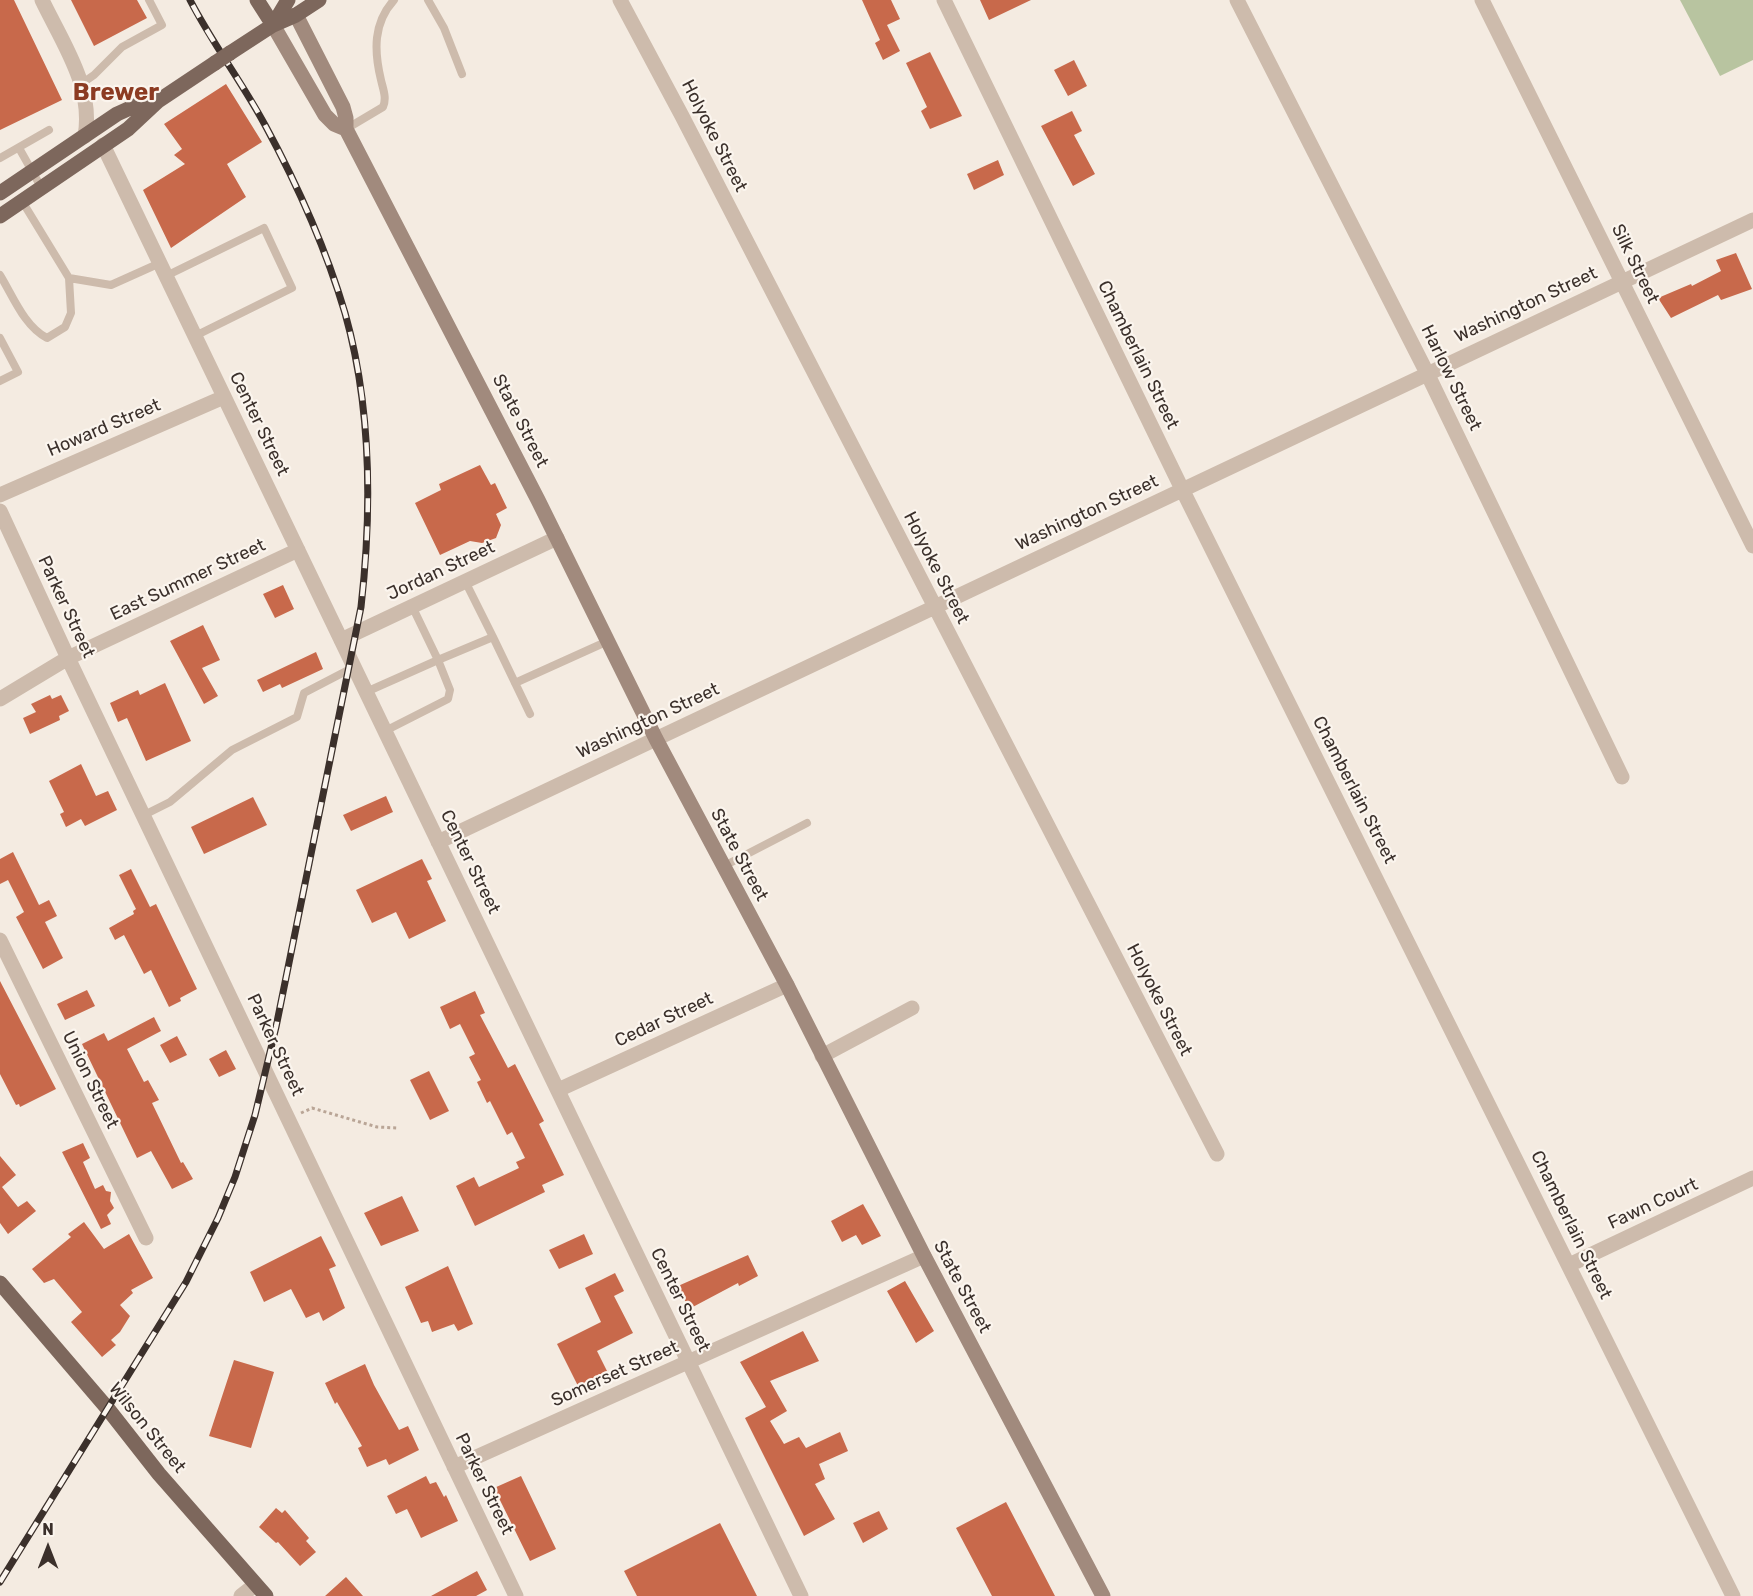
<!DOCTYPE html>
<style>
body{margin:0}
#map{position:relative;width:1753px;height:1596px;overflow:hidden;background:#f4ebe1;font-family:Rubik,sans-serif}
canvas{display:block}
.north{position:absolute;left:18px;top:1518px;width:60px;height:60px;-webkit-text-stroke:4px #fbf5ee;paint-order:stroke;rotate:0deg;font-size:16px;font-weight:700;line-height:24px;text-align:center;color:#3b302b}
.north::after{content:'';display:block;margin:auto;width:21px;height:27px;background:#3b302b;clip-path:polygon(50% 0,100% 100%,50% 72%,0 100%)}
</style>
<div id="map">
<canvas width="1753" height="1596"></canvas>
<div class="north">N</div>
</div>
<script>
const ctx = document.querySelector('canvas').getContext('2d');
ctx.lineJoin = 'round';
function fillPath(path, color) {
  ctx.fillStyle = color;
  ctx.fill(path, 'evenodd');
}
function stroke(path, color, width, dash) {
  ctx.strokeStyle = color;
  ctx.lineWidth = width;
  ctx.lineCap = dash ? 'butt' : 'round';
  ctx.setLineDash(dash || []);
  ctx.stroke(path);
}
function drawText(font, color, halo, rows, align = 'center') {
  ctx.font = font + ' Rubik,sans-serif';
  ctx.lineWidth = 4.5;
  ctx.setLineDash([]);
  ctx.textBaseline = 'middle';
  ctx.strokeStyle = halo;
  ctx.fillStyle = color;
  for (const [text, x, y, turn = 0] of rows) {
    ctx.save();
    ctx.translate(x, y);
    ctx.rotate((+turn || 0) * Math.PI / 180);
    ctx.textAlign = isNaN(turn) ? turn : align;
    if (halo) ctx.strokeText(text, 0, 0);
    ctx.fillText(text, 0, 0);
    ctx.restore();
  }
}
fillPath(new Path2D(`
 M1680,0H1753V60L1720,76Z`), '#b8c4a0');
fillPath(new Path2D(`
 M0,0H14L62,100L0,130Z
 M71,0H137L147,18L94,46Z
 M862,0H891L900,19L887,25L900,51L883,60L875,43L880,40Z
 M980,0H1031L989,20Z
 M930,52L962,116L930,129L921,111L927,107L906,63Z
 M1074,60L1087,86L1068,96L1054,70Z
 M226,84L262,142L227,164L246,197L171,248L143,190L185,164L174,155L182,149L164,124Z
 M1072,111L1082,131L1074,135L1095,174L1073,186L1041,126Z
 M998,160L1004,175L974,190L967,174Z
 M1736,253L1752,289L1721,300L1718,295L1671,318L1658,298L1691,284L1692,286L1721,271L1716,260Z
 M480,465L491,485L495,483L507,508L496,514L501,525L496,538L482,543L470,541L440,555L415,503L441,490L439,484Z
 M283,585L294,609L275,618L263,594Z
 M203,625L220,660L202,668L218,696L204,704L170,641Z
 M316,652L323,669L282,688L280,684L263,692L257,680Z
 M165,683L191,741L146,761L127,718L118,722L110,703L138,690L140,695Z
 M50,695L52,699L61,695L69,711L59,716L60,720L30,734L23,718L36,712L31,704Z
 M81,764L96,796L108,791L117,810L85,826L81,819L66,827L60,814L64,812L49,781Z
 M386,796L393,812L351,831L343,815Z
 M253,797L267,825L204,854L191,827Z
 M13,852L39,905L49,900L57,916L45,922L63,958L43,969L16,917L24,912L8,880L0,884V859Z
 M422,859L432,879L427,881L446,921L409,939L396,912L372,923L356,890Z
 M131,869L150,907L156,904L197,989L180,998L181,1001L169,1007L151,970L144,974L124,935L115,940L109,928L134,914L133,911L136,909L119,875Z
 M0,981L56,1089L20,1107L19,1104L16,1105L0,1074Z
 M87,990L95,1006L65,1020L57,1004Z
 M475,991L485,1013L480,1015L508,1068L515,1064L544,1121L539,1124L564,1175L542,1185L545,1192L475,1226L456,1186L474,1177L479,1187L519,1168L516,1162L525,1158L512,1132L507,1135L490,1101L487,1103L477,1082L481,1080L469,1057L475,1054L460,1024L450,1029L440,1007Z
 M154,1017L161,1031L127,1049L144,1082L148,1080L159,1100L152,1103L181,1163L183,1162L193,1179L172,1189L151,1151L137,1158L82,1044L104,1033L108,1041Z
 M177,1036L187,1055L170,1063L160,1045Z
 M226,1050L236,1069L219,1077L209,1059Z
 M429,1071L449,1111L430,1120L410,1080Z
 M83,1143L90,1158L83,1162L95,1189L103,1185L106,1191L111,1192L110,1201L114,1208L107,1215L111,1224L101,1229L62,1152Z
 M0,1156L16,1175L2,1187L18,1207L27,1201L36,1211L8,1234L0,1223Z
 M402,1196L419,1231L381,1246L364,1213Z
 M863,1204L881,1236L862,1245L856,1235L842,1242L831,1221Z
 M84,1222L104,1249L129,1234L153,1278L131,1290L133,1293L120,1305L130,1316L120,1332L111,1340L116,1345L102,1357L71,1322L82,1312L54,1279L44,1283L32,1269L71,1237L68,1234Z
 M584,1234L593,1254L559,1269L549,1250Z
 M321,1236L336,1266L329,1269L345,1308L323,1321L319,1312L306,1318L291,1289L264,1302L250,1272Z
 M748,1255L758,1276L739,1286L738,1283L689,1309L678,1286Z
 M448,1266L473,1324L458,1331L454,1324L432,1332L428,1321L421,1323L405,1287Z
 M615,1273L624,1291L614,1296L633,1333L597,1351L607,1371L578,1386L557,1344L601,1322L585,1288Z
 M905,1281L934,1331L916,1343L887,1291Z
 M803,1331L819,1361L770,1381L787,1411L770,1421L784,1444L799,1437L806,1448L840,1432L848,1451L819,1464L825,1479L815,1484L835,1519L804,1536L745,1418L766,1407L740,1362Z
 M234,1360L274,1372L251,1448L209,1436Z
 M365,1364L374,1385L399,1430L408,1426L419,1450L389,1465L386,1459L367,1467L358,1448L362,1446L337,1402L335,1404L325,1383Z
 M426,1476L430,1484L436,1482L444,1497L446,1495L458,1521L421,1538L407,1509L396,1514L387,1496Z
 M521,1476L556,1549L530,1561L494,1488Z
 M1006,1502L1055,1596H992L956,1528Z
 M276,1508L282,1513L285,1510L309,1538L306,1541L316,1552L300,1566L278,1542L276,1543L259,1527Z
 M879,1511L888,1529L863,1543L853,1523Z
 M720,1523L757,1596H637L624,1571Z
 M477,1571L487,1590L476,1596H431Z
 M346,1577L363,1596H325Z`), '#c8694b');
stroke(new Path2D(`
 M301,1113L312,1108L377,1127L398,1128`), '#b9a596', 3, [3, 3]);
stroke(new Path2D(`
 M428,0L444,28L462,74
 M81,84L94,75L122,47L162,25L149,0
 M346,129L383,107C387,98 383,89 381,80C374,51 373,23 394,0
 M19,148L41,187
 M0,158L49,130
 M22,201L69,278L111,285L160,263
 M0,275C13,296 24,326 47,338L65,327L71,313L69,278
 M166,276L264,228L292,288L195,336
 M0,338L18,372L0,381
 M412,606L438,660L493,637L465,581
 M493,637L530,714
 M515,683L608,641
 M366,692L438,660L450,690L448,699L385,731
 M144,815L170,802L232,750L297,717L304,693L354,667
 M724,866L807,823`), '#cdbbac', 8);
stroke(new Path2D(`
 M42,0C62,42 94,87 85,136
 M620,0L682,116L1217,1154
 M944,0L1182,489L1733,1596
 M1237,0L1427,373L1622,777
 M1482,0L1753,546
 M103,145L801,1596
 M0,495L224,397
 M0,511L68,658L516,1596
 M341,640L557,538
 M0,699L68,658L298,550
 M438,842L1753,220
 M0,940L146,1238
 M822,1056L912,1008
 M558,1090L787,985
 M1569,1265L1753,1178
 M454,1467L924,1256
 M241,1596L255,1585`), '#cdbbac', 15);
stroke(new Path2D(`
 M296,15L343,107L346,118V129L538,500L656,739L787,985L924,1256L1103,1596
 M273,25L325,115L334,124L346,129`), '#a18a7d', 15);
stroke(new Path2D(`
 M257,0L273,25
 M273,25L288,0
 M230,53L273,25L296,15L319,0
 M0,193L117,114L137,105L158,101
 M0,216L128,129L158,101L215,63
 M0,1283L108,1409L159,1474L266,1596`), '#7d675c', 15);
const rail = new Path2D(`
 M0,1582L186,1282L218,1218L235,1177L255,1115L276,1027L361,607C372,510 372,409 345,313C326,249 297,184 265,125C242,82 212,43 190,0`);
stroke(rail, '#3b302b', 7);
stroke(rail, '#fbf5ee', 4.5, [14]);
stroke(new Path2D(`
 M215,63L230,53`), '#7d675c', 15);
drawText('18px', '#3b302b', '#fbf5ee', [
 ["Holyoke Street",714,136,63],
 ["Silk Street",1635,264,64],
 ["Washington Street",1526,305,-25],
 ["Chamberlain Street",1138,355,64],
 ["Harlow Street",1451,378,64],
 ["State Street",520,421,63],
 ["Center Street",259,424,64],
 ["Howard Street",104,428,-23],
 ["Washington Street",1087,513,-25],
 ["Holyoke Street",936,568,63],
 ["Jordan Street",441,571,-25],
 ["East Summer Street",188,580,-25],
 ["Parker Street",66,607,65],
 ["Washington Street",648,721,-25],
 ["Chamberlain Street",1354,790,63],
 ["State Street",739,855,62],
 ["Center Street",470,862,64],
 ["Holyoke Street",1159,1000,63],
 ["Cedar Street",664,1020,-25],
 ["Parker Street",275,1045,65],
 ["Union Street",90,1080,64],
 ["Fawn Court",1653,1204,-25],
 ["Chamberlain Street",1571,1225,64],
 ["State Street",962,1287,62],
 ["Center Street",680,1300,64],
 ["Somerset Street",615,1374,-24],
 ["Wilson Street",147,1428,51],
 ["Parker Street",484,1484,64]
]);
drawText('bold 24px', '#8c3b22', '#fbf5ee', [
 ["Brewer",116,93]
]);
</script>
